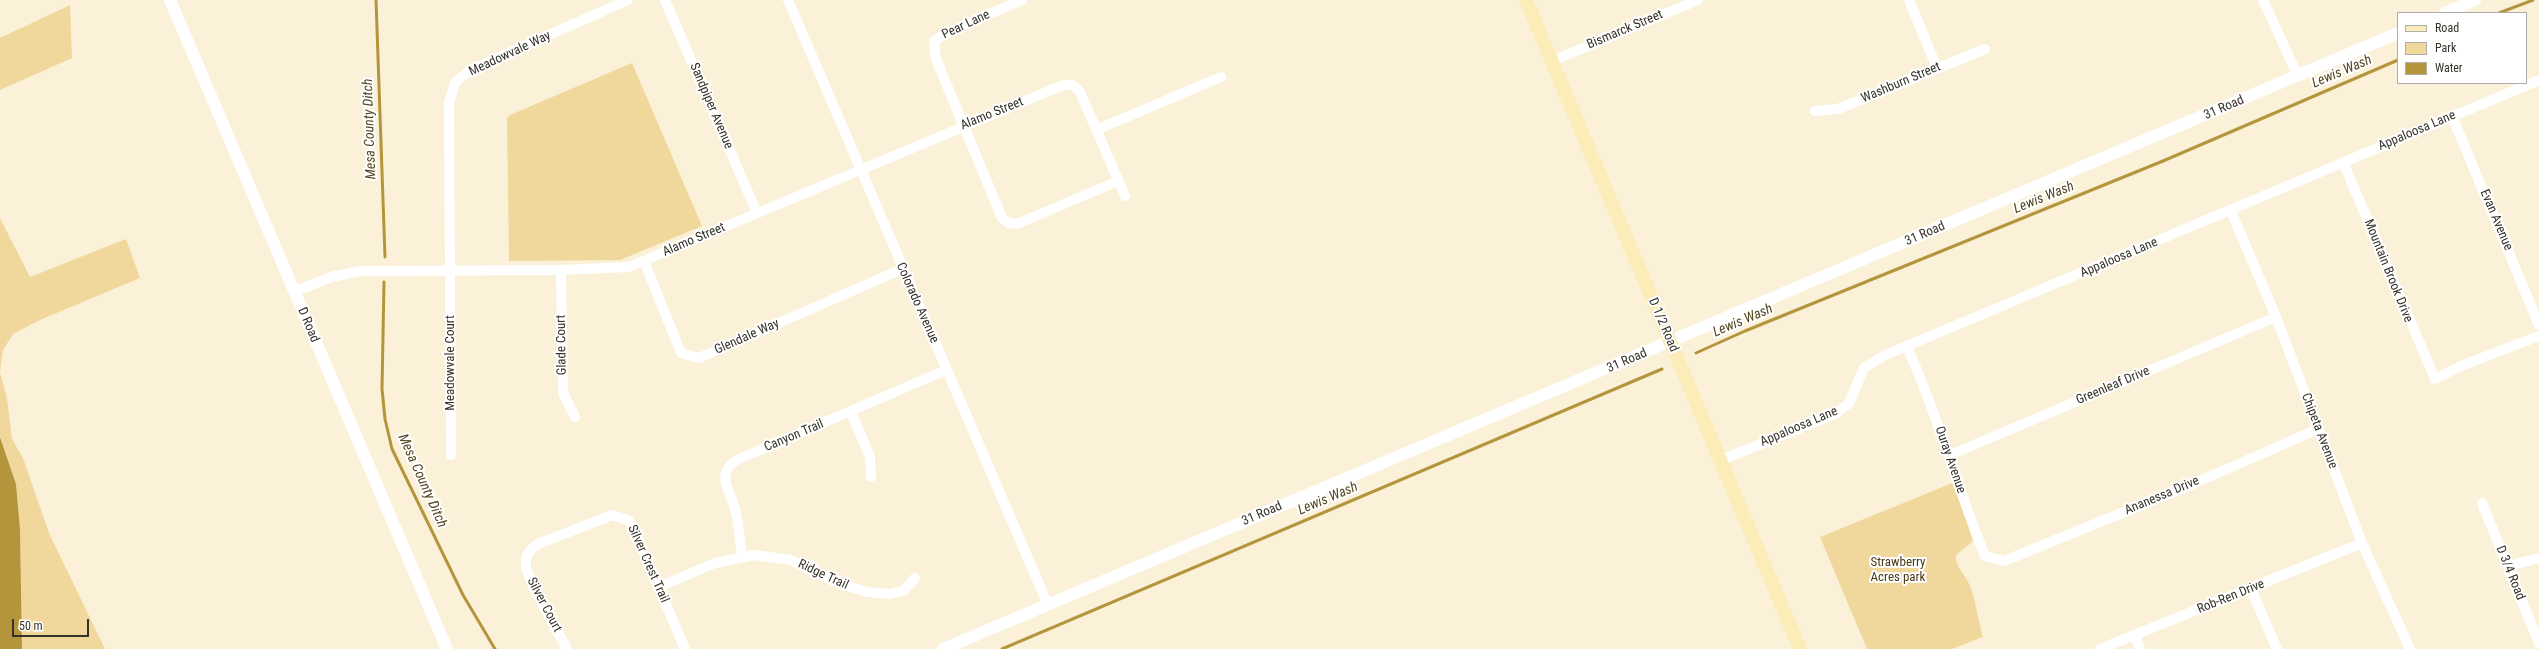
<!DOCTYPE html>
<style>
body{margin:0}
#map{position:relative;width:2539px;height:649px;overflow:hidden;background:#fbf1d9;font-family:"Roboto Condensed",sans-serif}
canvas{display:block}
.legend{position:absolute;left:2397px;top:12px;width:130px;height:72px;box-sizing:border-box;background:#fff;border:1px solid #aeada9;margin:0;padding:5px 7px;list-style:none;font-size:12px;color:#353228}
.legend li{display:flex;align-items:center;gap:8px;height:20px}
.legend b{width:20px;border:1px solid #aeada9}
.scale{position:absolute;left:12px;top:619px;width:77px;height:18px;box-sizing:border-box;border:2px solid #353228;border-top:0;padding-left:5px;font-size:12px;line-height:14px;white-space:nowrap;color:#353228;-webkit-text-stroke:3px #fff;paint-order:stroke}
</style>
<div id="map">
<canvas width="2539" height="649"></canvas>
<ul class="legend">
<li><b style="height:5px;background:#fbecb8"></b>Road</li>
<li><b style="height:11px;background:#f0d89d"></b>Park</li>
<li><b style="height:11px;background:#b5953b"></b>Water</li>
</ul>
<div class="scale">50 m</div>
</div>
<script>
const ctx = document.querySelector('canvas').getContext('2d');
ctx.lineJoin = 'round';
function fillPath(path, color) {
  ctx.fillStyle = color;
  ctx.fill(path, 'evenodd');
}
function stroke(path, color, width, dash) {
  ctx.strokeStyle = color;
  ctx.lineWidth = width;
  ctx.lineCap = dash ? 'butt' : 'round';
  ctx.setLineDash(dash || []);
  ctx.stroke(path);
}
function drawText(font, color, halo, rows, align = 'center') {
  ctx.font = font + ' "Roboto Condensed",sans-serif';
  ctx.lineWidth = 4;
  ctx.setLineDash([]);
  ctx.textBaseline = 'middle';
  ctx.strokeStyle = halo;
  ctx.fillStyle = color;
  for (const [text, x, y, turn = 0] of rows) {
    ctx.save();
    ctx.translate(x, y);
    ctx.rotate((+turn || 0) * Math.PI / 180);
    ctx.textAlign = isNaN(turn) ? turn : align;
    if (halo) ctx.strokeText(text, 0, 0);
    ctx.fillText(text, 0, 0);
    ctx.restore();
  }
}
fillPath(new Path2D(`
 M70,5L72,58L0,90V38Z
 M632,63L702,226L620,260L509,261L507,118L510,115Z
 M0,218L30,277L126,239L140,278L40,320L13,334L3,350L0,372L7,398L12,439L23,458L49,533L105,649H22L20,529L16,484L0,436Z
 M1955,482L1973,541L1956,555C1955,565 1962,571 1967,580C1975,593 1978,621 1983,637L1952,649H1867L1820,537Z`), '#f0d89d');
fillPath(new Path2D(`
 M0,437L16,484L20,529L22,649H0Z`), '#b5953b');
stroke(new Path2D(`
 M376,0L385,257
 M2499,13L2533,0
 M384,282L382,389L385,419L392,449L463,595L495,649
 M1696,353L1745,331L2163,161L2398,60
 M1002,649L1662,369`), '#b5953b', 3);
stroke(new Path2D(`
 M665,0L757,213
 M788,0L1048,605
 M1022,0L948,32L934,41L936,59L1002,218L1008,223L1017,224L1118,181
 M1909,0L1937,68
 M2263,0L2298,76
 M1552,61L1698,0
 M1815,111L1838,109L1985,49
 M2452,116L2539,325
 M1096,130L1221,77
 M2343,162L2435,379L2461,366L2539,336
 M2231,211L2276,317L2362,543L2410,649
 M644,261L681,353L699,358L902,269
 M561,270L563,393L575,417
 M294,292L331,277L361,271L561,270L629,267L1063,85H1072L1080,92L1125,196
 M1907,347C1938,415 1957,487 1985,556L2004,561L2186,487L2318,429
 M851,412L870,457L871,477
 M451,455L449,103L455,83L470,70L628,0
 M1950,455L2276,317
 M1721,460L1837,413L1849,403L1864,368L1883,356L2539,80
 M2482,503L2539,643
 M742,556C740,542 739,527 736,513C732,492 712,474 739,459L946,370
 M2508,566L2539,558
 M659,587L715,563L754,555L791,560L840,584L868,592L890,594L903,591L915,578
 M2251,589L2277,649
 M2134,635L2140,649
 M567,649C559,633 526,579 526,565C525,556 530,549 538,544L612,515L628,520L634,529L685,649
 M2100,649L2362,543`), '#fff', 10);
stroke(new Path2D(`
 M170,0L447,649
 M2445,13L2475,0
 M943,649L2398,33`), '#fff', 12);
stroke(new Path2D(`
 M1526,0L1800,649`), '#fbecb8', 14);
drawText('13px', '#353228', '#fff', [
 ["Pear Lane",966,25,-25],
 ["Bismarck Street",1625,30,-23],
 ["Meadowvale Way",510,54,-25],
 ["Washburn Street",1901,83,-23],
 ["Sandpiper Avenue",711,106,67],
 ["31 Road",2224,108,-23],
 ["Alamo Street",992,114,-22],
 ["Appaloosa Lane",2417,131,-23],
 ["Evan Avenue",2496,220,67],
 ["31 Road",1925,234,-23],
 ["Alamo Street",694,240,-23],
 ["Appaloosa Lane",2119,258,-23],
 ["Mountain Brook Drive",2388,271,68],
 ["Colorado Avenue",917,303,66],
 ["D Road",308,325,67],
 ["D 1/2 Road",1663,325,67],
 ["Glendale Way",747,337,-24],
 ["Glade Court",562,345,-91],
 ["31 Road",1627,361,-23],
 ["Meadowvale Court",451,363,-90],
 ["Greenleaf Drive",2113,386,-23],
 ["Appaloosa Lane",1799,427,-23],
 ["Chipeta Avenue",2319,431,69],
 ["Canyon Trail",794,436,-23],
 ["Ouray Avenue",1950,460,71],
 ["Ananessa Drive",2162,496,-23],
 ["31 Road",1262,514,-23],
 ["Silver Crest Trail",648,564,66],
 ["D 3/4 Road",2510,573,68],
 ["Ridge Trail",823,575,25],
 ["Rob-Ren Drive",2231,597,-22],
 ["Silver Court",544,605,62]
]);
drawText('13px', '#483a14', '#fff', [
 ["Strawberry",1898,563],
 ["Acres park",1898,578]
]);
drawText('italic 14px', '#53451f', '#fff', [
 ["Lewis Wash",2342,72,-23],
 ["Mesa County Ditch",370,129,-92],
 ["Lewis Wash",2044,198,-22],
 ["Lewis Wash",1743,321,-23],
 ["Mesa County Ditch",422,481,66],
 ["Lewis Wash",1328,499,-23]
]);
</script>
